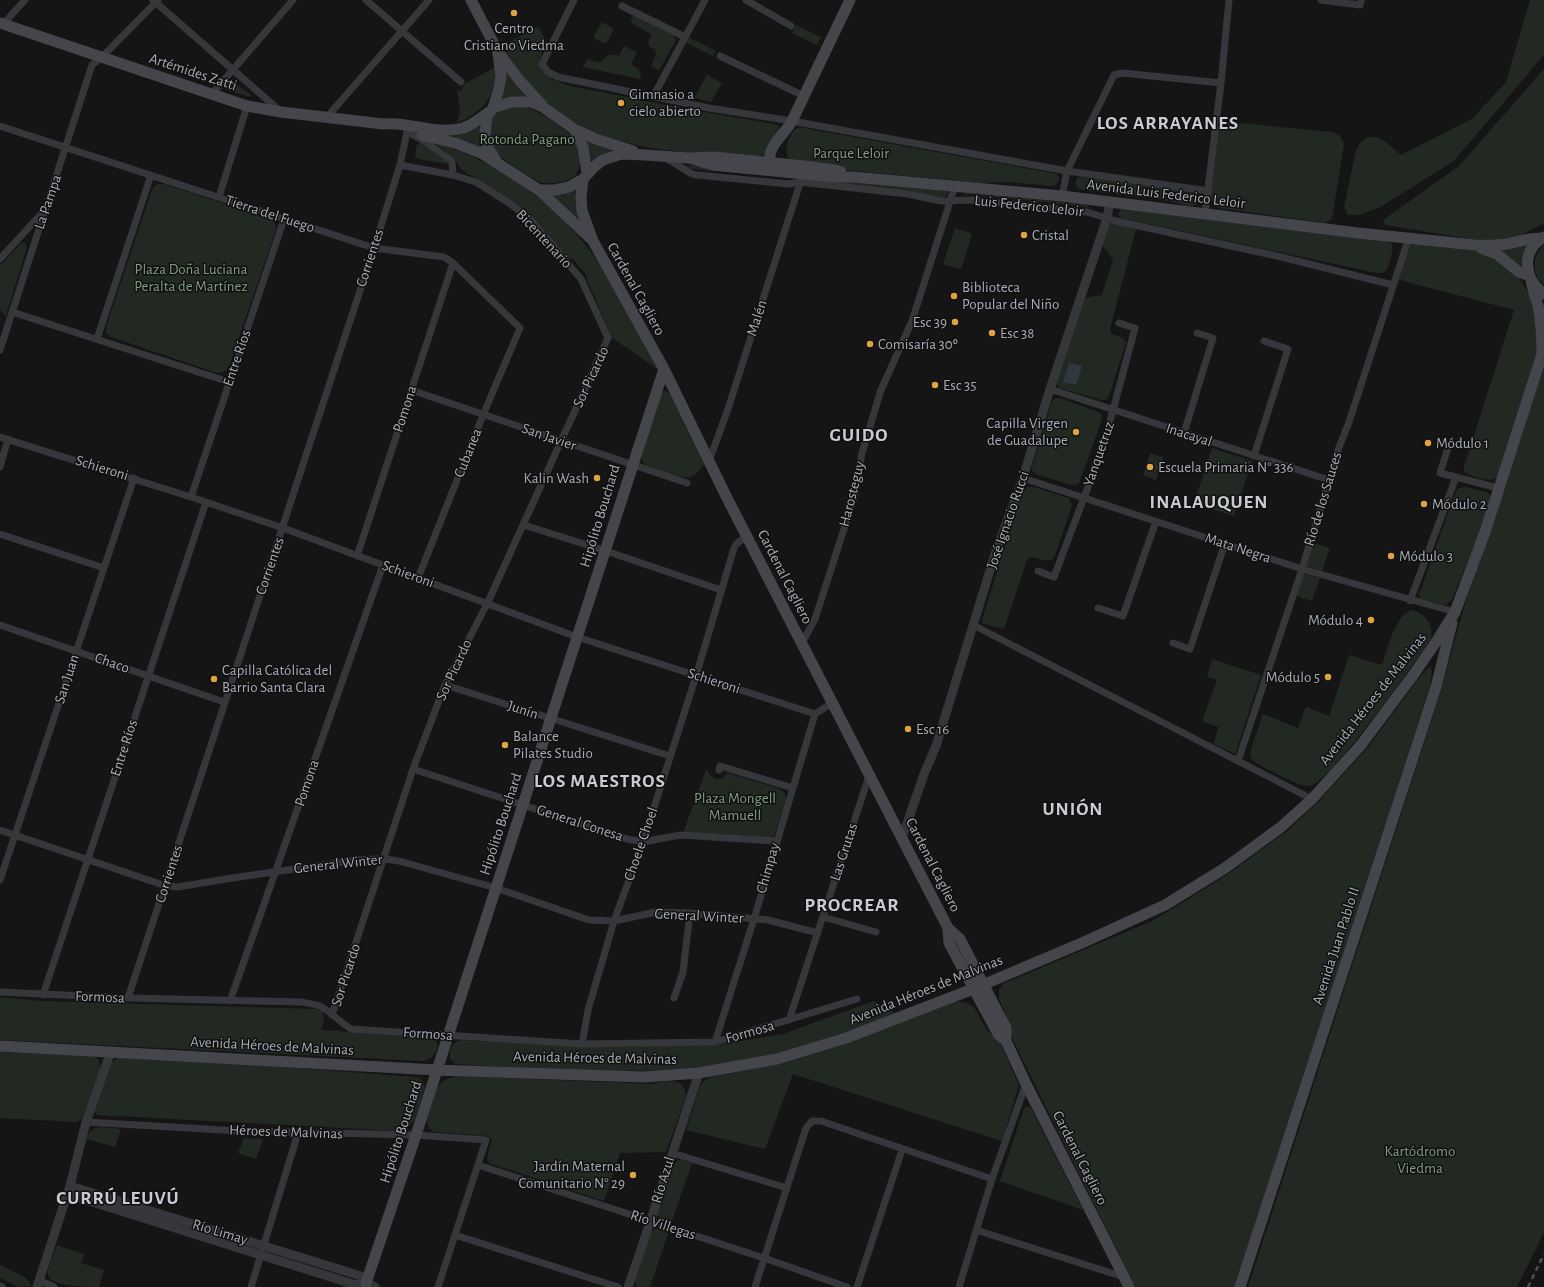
<!DOCTYPE html>
<meta charset="utf-8">
<style>
body{margin:0}
canvas{display:block;background:#151516}
</style>
<canvas width="1544" height="1287"></canvas>
<script>
const ctx = document.querySelector('canvas').getContext('2d');
ctx.lineJoin = 'round';
function fillPath(path, color) {
  ctx.fillStyle = color;
  ctx.fill(path, 'evenodd');
}
function stroke(path, color, width, dash) {
  ctx.strokeStyle = color;
  ctx.lineWidth = width;
  ctx.lineCap = dash ? 'butt' : 'round';
  ctx.setLineDash(dash || []);
  ctx.stroke(path);
}
function drawText(font, color, halo, rows, align = 'center') {
  ctx.font = font + ' "Alegreya Sans",sans-serif';
  ctx.lineWidth = 3;
  ctx.setLineDash([]);
  ctx.textBaseline = 'middle';
  ctx.strokeStyle = halo;
  ctx.fillStyle = color;
  for (const [text, x, y, turn = 0] of rows) {
    ctx.save();
    ctx.translate(x, y);
    ctx.rotate((+turn || 0) * Math.PI / 180);
    ctx.textAlign = isNaN(turn) ? turn : align;
    if (halo) ctx.strokeText(text, 0, 0);
    ctx.fillText(text, 0, 0);
    ctx.restore();
  }
}
fillPath(new Path2D(`
 M1530,0H1544V54L1542,57L1454,161L1382,206L1360,215H1348L1344,207L1356,150C1370,124 1386,142 1401,155L1472,119L1506,82Z
 M633,15L673,35L676,40L659,70L651,66L656,55L655,50L650,47L648,43L651,34L630,22Z
 M602,22L614,29L606,44L593,38Z
 M796,25L821,37L817,45L792,33Z
 M538,27L547,42C541,53 535,65 547,75C560,87 590,89 607,93C663,105 719,115 775,124L779,126V130L766,154L757,157C696,153 634,153 579,125C563,117 546,102 533,90C520,77 510,61 499,47Z
 M688,37L716,51L713,56L685,42Z
 M624,46L637,52L631,64L639,69L641,75L640,79L583,67L588,59C590,59 595,62 598,62C606,62 603,52 619,56Z
 M496,67C494,99 486,109 457,123L460,112L457,89L460,91L466,83Z
 M1544,69V223L1520,236L1506,240L1483,241L1385,225L1383,220L1459,166Z
 M505,70L528,95L526,97L511,96L503,99L500,98Z
 M707,75L722,83L711,102L694,98Z
 M231,80L251,95V97L227,90L225,86Z
 M512,106C531,106 543,114 558,125C562,129 569,132 572,137C580,147 585,169 572,178C568,181 560,182 555,183C550,184 544,183 540,182C534,180 503,160 499,155C491,146 485,122 495,113C500,109 506,108 512,106Z
 M1219,121L1332,132L1340,136L1344,144L1332,219L1325,223L1219,208L1214,206L1209,197Z
 M477,125L480,127V135L484,150L453,138V137L472,129Z
 M798,127L1053,173L1057,174L1060,179L1056,185L1052,186L1008,182L980,183L847,170L833,165L790,160C782,151 789,134 798,127Z
 M584,139L615,149L614,151L593,161L591,160L589,151Z
 M421,143L426,145L449,162L447,164L418,159L415,157L417,145Z
 M435,143C499,161 555,203 594,256C604,271 613,287 622,303C634,324 645,346 657,367V369L611,337L591,288L588,283L586,275L573,259L566,258L506,198L478,179L466,173L461,169L454,158Z
 M685,165L794,176L795,178L692,169Z
 M1081,177L1197,190L1200,197V202C1193,209 1185,205 1177,203C1144,195 1112,195 1079,189C1075,185 1075,183 1077,178Z
 M807,178L947,191L948,195L942,198L808,180Z
 M159,184H164L271,219L275,223L276,229L229,367L224,372L217,373L111,337L106,333V327L152,190L155,186Z
 M577,188L583,225L550,196Z
 M967,193L1084,204L1091,209L1081,206L968,194L961,196Z
 M1125,208L1387,241L1392,244C1393,251 1390,268 1384,272C1382,273 1379,273 1377,273L1121,218L1118,215C1119,211 1121,209 1125,208Z
 M1112,223L1136,229L1110,329L1112,334C1118,336 1124,337 1126,343L1109,396L1106,400H1101L1060,388L1057,384L1056,380L1084,298L1102,295L1113,260L1100,242L1108,224Z
 M955,228L972,234L961,269L943,264Z
 M25,242L27,247L6,316L0,310V266L21,243Z
 M1410,243L1473,249L1494,257L1513,271L1522,282L1532,300L1536,311L1537,355L1499,476C1492,484 1473,477 1464,472V467L1514,310L1396,279Z
 M1528,243L1529,246L1524,265L1522,267L1501,251Z
 M1544,245V285C1531,273 1532,257 1544,245Z
 M1544,358V1232L1517,1287H1248L1439,697L1465,604Z
 M664,391H667L670,395L704,464C700,469 697,475 690,477C680,480 655,468 644,465L641,455L660,394Z
 M1056,398H1060L1099,412L1102,415V419L1080,481L1077,485H1071L1035,474L1032,471V467L1052,401Z
 M1212,448L1252,461L1234,516L1194,503Z
 M1150,453L1163,457L1156,480L1143,475Z
 M1027,487H1034L1068,498L1071,502L1072,506L1054,558C1048,564 1038,557 1030,557L1027,560L1004,629L984,624L982,623V620L1022,492Z
 M1465,487L1486,492L1490,495V499L1481,530L1452,599L1446,605L1421,599L1419,596L1420,592L1456,491L1459,488Z
 M1313,543L1330,548L1322,571L1306,566Z
 M1303,573L1320,578L1312,601L1296,596Z
 M1412,610C1425,613 1434,625 1431,639C1416,661 1328,786 1309,786C1296,786 1268,769 1256,763L1250,757L1251,749L1263,714L1298,728L1306,707L1329,716L1349,655L1382,665C1387,650 1396,613 1412,610Z
 M1212,659L1261,675L1235,754L1214,744L1218,727L1202,721L1217,680L1207,677Z
 M1430,666L1432,671L1430,686L1235,1287H1135L1013,1040L1005,1012L999,998V990L1003,984L1154,920L1227,875L1287,831L1318,802L1368,747L1419,678Z
 M706,770L708,771L710,775L715,779H722L727,773L780,789L785,793L786,799L774,836L768,838L683,833Z
 M0,997L42,1001L315,1009L323,1011L324,1020L321,1030L434,1038L437,1042L438,1048L432,1057L424,1061L0,1040Z
 M874,1001L896,1014C836,1036 776,1057 712,1066C674,1072 636,1071 597,1070C550,1069 502,1067 455,1064L450,1059C449,1049 451,1043 461,1040L583,1047L716,1045L783,1034Z
 M955,1002H964L969,1004L975,1009L986,1029L1000,1043L1019,1085L1002,1141L793,1074L765,1149L686,1130L700,1086L705,1080L712,1077L783,1063L838,1046Z
 M0,1050L92,1055C98,1058 100,1061 101,1068L82,1118L77,1122L0,1118Z
 M123,1055L416,1077L422,1080L425,1086L415,1119L409,1126L401,1131L97,1115L95,1112V1108L110,1065L117,1058Z
 M457,1076L651,1084C666,1082 684,1075 686,1096L666,1152L620,1153L604,1201L489,1163L487,1157L492,1140L488,1136L434,1132L428,1127L427,1120L437,1087L445,1080Z
 M1028,1106L1031,1108L1083,1210L1000,1181L1024,1108Z
 M100,1127L121,1129L115,1147L86,1139C89,1131 92,1129 100,1127Z
 M244,1138L263,1139L256,1159L238,1153Z
 M678,1160H682L692,1163L671,1224C664,1221 658,1220 657,1212L675,1163Z
 M660,1228L669,1231L650,1287H637L635,1281L651,1233L655,1229Z
 M57,1245L84,1254L81,1263L104,1270L99,1287C87,1287 45,1287 48,1272C49,1263 54,1254 57,1245Z
 M0,1265L26,1278L29,1282L31,1286L19,1287L0,1278Z`), '#212922');
fillPath(new Path2D(`
 M1069,363L1082,366L1076,385L1063,382Z`), '#2f383e');
stroke(new Path2D(`
 M153,0L279,110
 M366,0L461,82
 M574,0L542,64L548,72L558,77L709,108L792,121L1067,171L1209,191
 M746,0L791,26
 M1321,0L1360,5L1361,0
 M622,6L685,37
 M3,24L25,0
 M720,56L804,96
 M212,94L293,0
 M653,97L705,0
 M326,118L429,0
 M0,126L374,248L444,257L453,263L520,328L483,415L418,578
 M666,158L692,174L697,175L789,184L800,182L908,194L941,201L973,200L1087,212L1116,221L1277,256L1393,285
 M1062,196L1067,171L1114,75L1122,73L1221,83
 M219,197L247,106
 M1205,213L1221,83L1229,0
 M0,259L42,213
 M12,312L229,382
 M97,339L151,175
 M0,350C30,255 61,160 92,65L102,57L158,0
 M1050,389L1329,480
 M411,390L687,483
 M1184,433L1213,338L1197,333
 M0,437L191,497L283,528L577,637L815,714
 M1448,448L1440,473L1498,488
 M1254,456L1288,349L1264,341
 M709,461L728,409L801,180
 M0,467L8,439
 M1023,478L1302,569L1455,612
 M191,497L284,219
 M524,525L606,551L721,590
 M0,534L104,568
 M357,556L453,263
 M1038,571L1054,577L1088,487L1109,425L1135,328L1119,323
 M1410,601L1456,477
 M1098,608L1123,616L1156,521
 M0,625L224,702
 M973,625L1312,799
 M802,643L815,619L854,498L862,453L881,390L912,321L955,186
 M1173,643L1190,649L1225,543
 M445,685L670,756
 M1238,761L1302,569L1338,450L1349,422L1409,237
 M413,769L627,839L643,842L680,835L776,841
 M719,770L720,766L793,788
 M0,830L166,886L178,887C224,879 271,872 317,866C345,862 372,856 399,861L496,888L589,920L614,921L656,912L690,913L768,920L818,933
 M0,880L134,478
 M823,917L876,932
 M0,992L128,998L301,1002C307,1003 314,1004 320,1006C331,1012 340,1022 351,1029L582,1044L715,1042L857,999
 M43,995L206,502
 M128,998L374,248L400,165L407,132L426,142L452,161L453,175
 M674,998L683,972L690,913
 M230,1001L383,565
 M332,1015L413,769L445,685L487,604L608,338L581,279L530,219L506,201L476,182L453,175L400,165
 M789,1020L869,776
 M715,1042L754,919L815,714L832,703
 M582,1044L588,1010L614,921L643,842L696,676L734,548C737,542 741,540 747,537
 M86,1122L240,1131L416,1135L486,1140L438,1287
 M672,1153L787,1188
 M478,1165L764,1258L847,1287
 M976,1230L1124,1277
 M455,1235L618,1287
 M39,1280L54,1287
 M251,1287L298,1133
 M755,1287L806,1128L812,1121H821L992,1179
 M857,1287L902,1150
 M959,1287L992,1179L1026,1084`), '#36373b', 7);
stroke(new Path2D(`
 M902,838L924,774L936,746L995,554L1023,478L1050,389L1107,218L1110,202
 M70,1186L361,1276L366,1283L375,1287
 M67,1194L356,1285L366,1283
 M0,1287H1
 M37,1287L70,1186L86,1122L111,1051
 M628,1287C653,1216 675,1144 699,1073`), '#36373b', 9);
stroke(new Path2D(`
 M471,0L498,52L520,81L542,105
 M0,23L247,106L281,112L383,124C410,121 436,136 463,128C472,125 481,118 489,112
 M493,108L498,92L501,77L498,53
 M574,129L596,139L633,151
 M422,135L455,143L483,154L539,190H555L569,187L583,179L595,166L603,160L621,154L645,155L689,158L714,157L804,166L835,170L841,172
 M689,158L713,165L835,177H853L1062,196L1358,233L1475,245C1486,245 1497,246 1507,244C1520,241 1528,238 1542,238
 M497,162L486,144L485,134L487,116L493,108L511,102H531L543,107L574,129L583,147L587,173
 M770,162C767,146 785,134 792,121L850,0
 M583,179L581,198L582,211L593,241L664,369L726,496L948,928L960,939L1006,1028V1041L1026,1084L1129,1287
 M539,190L590,238
 M1544,237C1520,251 1524,279 1544,294
 M1481,248L1497,254L1519,272L1529,276
 M1531,280C1532,289 1535,297 1538,305C1541,321 1542,337 1542,353
 M948,928L949,943L998,1034L1006,1041
 M0,1046L436,1070L644,1077L699,1073L777,1059L846,1038L973,989L1084,942L1165,905L1225,868L1281,827L1312,799L1361,745L1414,674L1438,639L1455,612L1485,532L1544,348
 M366,1283L416,1135L664,369
 M1240,1287L1436,687L1452,623`), '#44464b', 11);
stroke(new Path2D(`
 M1528,1287L1544,1254`), '#4f5156', 2.5, [5, 4]);
for (const [x, y, r, color] of [
 [514,13,4,"#e1a342"],
 [621,103,4,"#e1a342"],
 [1024,235,4,"#e1a342"],
 [954,296,4,"#e1a342"],
 [955,322,4,"#e1a342"],
 [992,333,4,"#e1a342"],
 [870,344,4,"#e1a342"],
 [935,385,4,"#e1a342"],
 [1076,432,4,"#e1a342"],
 [1428,443,4,"#e1a342"],
 [1150,467,4,"#e1a342"],
 [597,478,4,"#e1a342"],
 [1424,504,4,"#e1a342"],
 [1391,556,4,"#e1a342"],
 [1371,620,4,"#e1a342"],
 [1328,677,4,"#e1a342"],
 [214,679,4,"#e1a342"],
 [908,729,4,"#e1a342"],
 [505,745,4,"#e1a342"],
 [633,1175,4,"#e1a342"]
]) {
  const dot = new Path2D();
  dot.arc(x, y, r, 0, 2 * Math.PI);
  ctx.fillStyle = color;
  ctx.fill(dot);
  stroke(dot, '#101011', 1.5);
}
drawText('15px', '#a8adb5', '#101011', [
 ["Centro",514,28,"center"],
 ["Cristiano Viedma",514,45,"center"],
 ["Gimnasio a",629,94],
 ["cielo abierto",629,111],
 ["Cristal",1032,235],
 ["Biblioteca",962,287],
 ["Popular del Niño",962,304],
 ["Esc 39",947,322,"right"],
 ["Esc 38",1000,333],
 ["Comisaría 30º",878,344],
 ["Esc 35",943,385],
 ["Capilla Virgen",1068,423,"right"],
 ["de Guadalupe",1068,440,"right"],
 ["Módulo 1",1436,443],
 ["Escuela Primaria N° 336",1158,467],
 ["Kalin Wash",589,478,"right"],
 ["Módulo 2",1432,504],
 ["Módulo 3",1399,556],
 ["Módulo 4",1363,620,"right"],
 ["Capilla Católica del",222,670],
 ["Barrio Santa Clara",222,687],
 ["Módulo 5",1320,677,"right"],
 ["Esc 16",916,729],
 ["Balance",513,736],
 ["Pilates Studio",513,753],
 ["Jardín Maternal",625,1166,"right"],
 ["Comunitario N° 29",625,1183,"right"]
], 'left');
drawText('15px', '#a8adb5', '#101011', [
 ["Artémides Zatti",193,72,18],
 ["Avenida Luis Federico Leloir",1166,194,7],
 ["La Pampa",48,202,-71],
 ["Luis Federico Leloir",1029,206,6],
 ["Tierra del Fuego",270,214,18],
 ["Bicentenario",544,239,47],
 ["Corrientes",370,258,-72],
 ["Cardenal Cagliero",636,289,61],
 ["Malén",757,318,-72],
 ["Entre Ríos",237,358,-71],
 ["Sor Picardo",591,377,-65],
 ["Pomona",405,409,-72],
 ["Inacayal",1189,435,18],
 ["San Javier",549,437,19],
 ["Cubanea",468,453,-68],
 ["Yanquetruz",1099,454,-71],
 ["Schieroni",102,468,17],
 ["Harosteguy",852,494,-76],
 ["Río de los Sauces",1323,499,-73],
 ["Hipólito Bouchard",600,516,-73],
 ["José Ignacio Rucci",1008,520,-71],
 ["Mata Negra",1238,548,18],
 ["Corrientes",270,566,-71],
 ["Schieroni",408,574,20],
 ["Cardenal Cagliero",785,577,63],
 ["Chaco",112,663,19],
 ["Sor Picardo",454,670,-65],
 ["San Juan",67,679,-72],
 ["Schieroni",714,681,18],
 ["Avenida Héroes de Malvinas",1373,699,-52],
 ["Junín",523,710,18],
 ["Entre Ríos",124,748,-72],
 ["Pomona",307,783,-71],
 ["General Conesa",580,823,18],
 ["Hipólito Bouchard",501,824,-72],
 ["Choele Choel",641,844,-71],
 ["Las Grutas",844,852,-72],
 ["General Winter",338,864,-6],
 ["Cardenal Cagliero",933,865,63],
 ["Chimpay",768,868,-74],
 ["Corrientes",169,874,-72],
 ["General Winter",699,916,3],
 ["Avenida Juan Pablo II",1336,946,-72],
 ["Sor Picardo",346,975,-72],
 ["Avenida Héroes de Malvinas",926,990,-22],
 ["Formosa",100,997,2],
 ["Formosa",750,1032,-16],
 ["Formosa",428,1034,4],
 ["Avenida Héroes de Malvinas",272,1046,3],
 ["Avenida Héroes de Malvinas",595,1058,1],
 ["Héroes de Malvinas",286,1132,2],
 ["Hipólito Bouchard",401,1132,-72],
 ["Cardenal Cagliero",1080,1158,63],
 ["Río Azul",663,1180,-73],
 ["Río Villegas",663,1225,18],
 ["Río Limay",220,1232,17]
]);
drawText('15px', '#809f81', '#101011', [
 ["Rotonda Pagano",527,139],
 ["Parque Leloir",851,153],
 ["Plaza Doña Luciana",191,269],
 ["Peralta de Martínez",191,286],
 ["Plaza Mongell",735,798],
 ["Mamuell",735,815],
 ["Kartódromo",1420,1151],
 ["Viedma",1420,1168]
]);
ctx.letterSpacing = '1px';
drawText('bold 19px', '#c8cbd2', '#101011', [
 ["LOS ARRAYANES",1168,123],
 ["GUIDO",859,435],
 ["INALAUQUEN",1209,502],
 ["LOS MAESTROS",600,781],
 ["UNIÓN",1073,809],
 ["PROCREAR",852,905],
 ["CURRÚ LEUVÚ",118,1198]
]);
ctx.letterSpacing = '0px';
</script>
